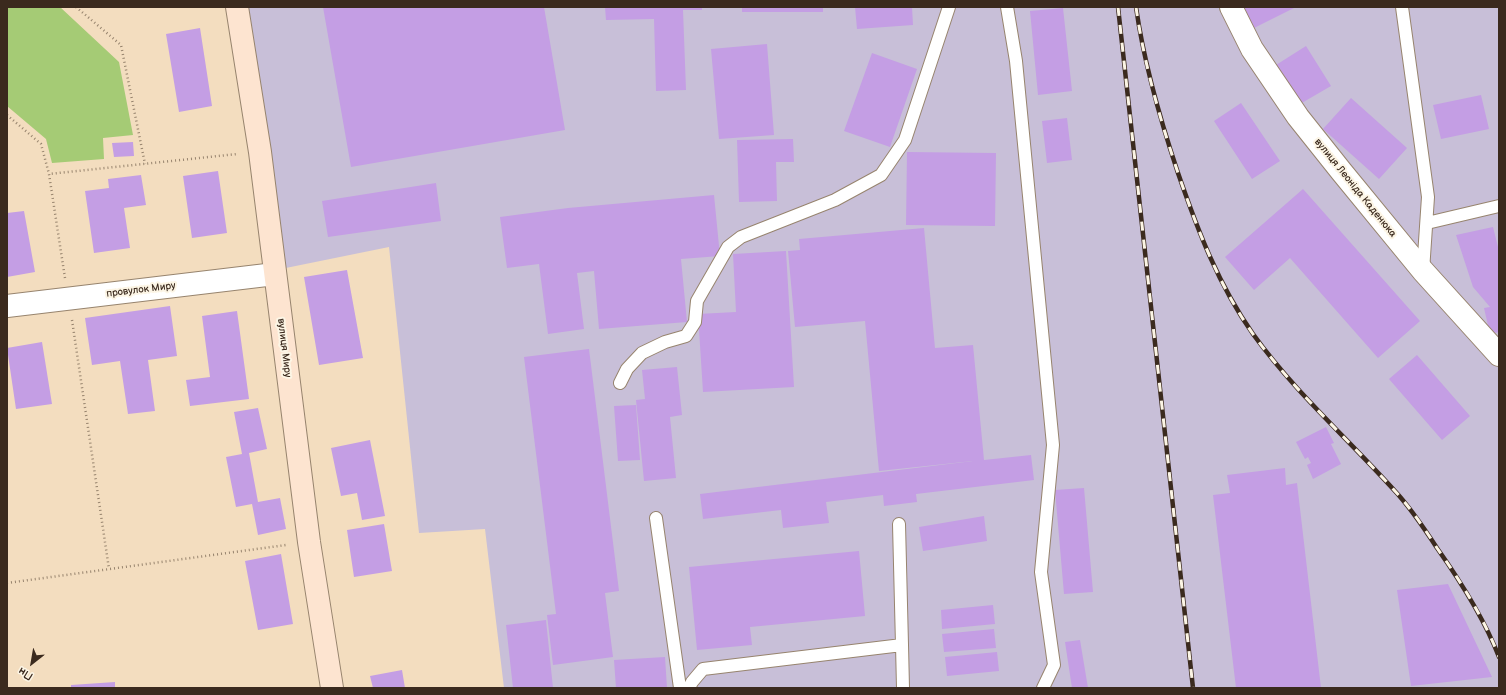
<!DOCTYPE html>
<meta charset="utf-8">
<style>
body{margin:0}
#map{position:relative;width:1506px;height:695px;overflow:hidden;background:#f3ddbf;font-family:"Balsamiq Sans",sans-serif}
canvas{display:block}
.frame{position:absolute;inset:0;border:8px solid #3b2a1e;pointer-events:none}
.north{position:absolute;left:12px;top:643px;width:40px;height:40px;-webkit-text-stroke:3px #fcf5e5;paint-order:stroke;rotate:211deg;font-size:11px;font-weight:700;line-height:16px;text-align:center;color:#3b2a1e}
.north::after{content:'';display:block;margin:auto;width:14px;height:18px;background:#3b2a1e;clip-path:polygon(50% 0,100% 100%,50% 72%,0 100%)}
</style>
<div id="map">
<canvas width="1506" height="695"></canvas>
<div class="frame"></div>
<div class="north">Пн</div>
</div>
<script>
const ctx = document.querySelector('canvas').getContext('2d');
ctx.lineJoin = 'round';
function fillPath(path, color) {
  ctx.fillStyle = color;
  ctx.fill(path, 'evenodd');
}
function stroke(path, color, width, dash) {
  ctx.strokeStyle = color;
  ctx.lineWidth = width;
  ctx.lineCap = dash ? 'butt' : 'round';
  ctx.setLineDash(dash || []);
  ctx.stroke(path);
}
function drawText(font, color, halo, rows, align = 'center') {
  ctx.font = font + ' "Balsamiq Sans",sans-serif';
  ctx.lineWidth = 4;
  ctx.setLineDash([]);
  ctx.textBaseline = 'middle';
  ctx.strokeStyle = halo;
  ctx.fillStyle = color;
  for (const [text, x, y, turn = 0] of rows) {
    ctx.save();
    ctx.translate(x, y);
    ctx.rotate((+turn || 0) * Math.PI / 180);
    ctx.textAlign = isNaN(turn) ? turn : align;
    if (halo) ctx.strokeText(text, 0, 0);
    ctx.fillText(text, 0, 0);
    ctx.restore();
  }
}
fillPath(new Path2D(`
 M232,7H1499V688H504L485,529L419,533L389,247L271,271Z`), '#c8bfd8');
fillPath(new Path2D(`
 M7,7H60L119,62L133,135L103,138L104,159L52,163L46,139L7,106Z`), '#a5cb75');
fillPath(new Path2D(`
 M323,7H544L565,130L351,167Z
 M605,7H702V10H683L686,90L656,91L654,19L606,20Z
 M742,7H823V12H742Z
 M855,7H912L913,25L857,29Z
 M1241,7H1296L1252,29Z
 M1063,8L1072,91L1038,95L1030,11Z
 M200,28L212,106L179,112L166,34Z
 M767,44L774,135L719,139L711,49Z
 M1306,46L1331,86L1300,104L1276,65Z
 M872,53L917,69L890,147L844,131Z
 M1481,95L1489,129L1441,139L1433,105Z
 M1351,98L1407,148L1379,179L1323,129Z
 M1241,103L1280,161L1252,179L1214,121Z
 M1067,118L1072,160L1047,163L1042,121Z
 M793,139L794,162H776L777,201L739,202L737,140Z
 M133,142L134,156L114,157L112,143Z
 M907,152L996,153L995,226L906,225Z
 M218,171L227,233L192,238L183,176Z
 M141,175L146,205L124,208L130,248L94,253L85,191L109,188L108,179Z
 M436,183L441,221L328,237L322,201Z
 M1303,189L1420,321L1378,358L1290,258L1254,290L1225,257Z
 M714,195L720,256L681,259L687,322L599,329L594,271L577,273L584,329L548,334L539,264L507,268L500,217L568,208Z
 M24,211L35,272L7,277V213Z
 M1493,227L1499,251V332L1490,334L1484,308L1490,307L1473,287L1456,235Z
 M924,228L935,348L973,345L984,460L1031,455L1034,480L916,494L917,502L884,506L883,495L826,502L829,523L783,528L781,510L703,519L700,494L973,461L879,471L865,321L795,327L788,251L800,250L799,239Z
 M786,251L794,387L703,392L698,314L736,312L733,254Z
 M347,270L363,358L319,365L304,277Z
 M170,306L177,356L148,360L155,411L128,414L120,361L92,365L85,318Z
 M237,311L249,399L190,406L186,380L210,377L202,316Z
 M42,342L52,404L16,409L7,348Z
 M589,349L619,591L605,593L613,657L553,665L547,615L556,614L524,357Z
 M1417,355L1470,416L1442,440L1389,379Z
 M677,367L682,415L670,417L676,478L644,481L636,400L645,399L642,370Z
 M636,405L640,460L618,461L614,406Z
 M258,408L267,449L249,453L258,502L280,498L286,529L258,535L252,504L236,507L226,457L242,454L234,412Z
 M1326,427L1334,443L1331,444L1341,464L1313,479L1307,465L1311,463L1308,457L1305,459L1296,442Z
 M370,440L385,516L362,520L357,493L341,496L331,448Z
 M1285,468L1286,485L1297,483L1321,688H1236L1213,495L1230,493L1227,475Z
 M1084,488L1093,592L1064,594L1055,490Z
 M984,516L987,541L923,551L919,527Z
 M384,524L392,571L354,577L347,530Z
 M859,551L865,616L750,627L752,645L697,650L689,567Z
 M281,554L293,624L258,630L245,561Z
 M1448,584L1492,677L1411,686L1397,590Z
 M993,605L995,624L942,629L941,610Z
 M546,620L553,688H513L506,625Z
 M994,629L996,648L944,652L942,634Z
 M1080,640L1088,688H1072L1065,642Z
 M997,652L999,671L947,676L945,657Z
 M665,657L667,688H616L614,660Z
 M402,670L405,688H373L370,676Z
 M115,682V688H71V685Z`), '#c49ee4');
const service = new Path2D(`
 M1007,7L1016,61L1053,445L1041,572L1054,665L1043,688
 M1402,7L1428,197L1423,271
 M1427,223L1499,206
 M620,383L627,369L642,353L665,342L686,336L695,322L697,301L728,247L741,237L835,200L881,175L905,140L949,7
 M656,518L680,688
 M899,524L902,645
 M689,688L692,682L703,669L902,645L903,688`);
const minor = new Path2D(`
 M7,306L275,274`);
const tertiary = new Path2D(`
 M1231,7L1252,49L1298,117L1341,171L1423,271L1499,355`);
const secondary = new Path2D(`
 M237,7L260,152L309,542L332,688`);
stroke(service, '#97846e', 14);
stroke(minor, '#97846e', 24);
stroke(tertiary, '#97846e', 24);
stroke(secondary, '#97846e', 24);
stroke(new Path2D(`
 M76,7L121,45L145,164
 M7,115L41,144L49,174
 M65,278L49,174L237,154
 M72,320L109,569
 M7,583L286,545`), '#97846e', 2.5, [1, 3]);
stroke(service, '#fff', 12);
stroke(minor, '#fff', 22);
stroke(tertiary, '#fff', 22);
stroke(secondary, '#fde4d0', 22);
const rail = new Path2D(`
 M1118,7L1193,688
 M1136,7C1144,64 1160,119 1178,173C1198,231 1218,284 1253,334C1294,391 1347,438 1394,490C1410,507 1424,528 1437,548C1461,582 1484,618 1499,657`);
stroke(rail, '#3b2a1e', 4.5);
stroke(rail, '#fcf5e5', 3, [9]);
drawText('10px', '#3b2a1e', '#fcf5e5', [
 ["вулиця Леоніда Каденюка",1355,188,51],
 ["провулок Миру",141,290,-7],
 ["вулиця Миру",284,348,83]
]);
</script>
